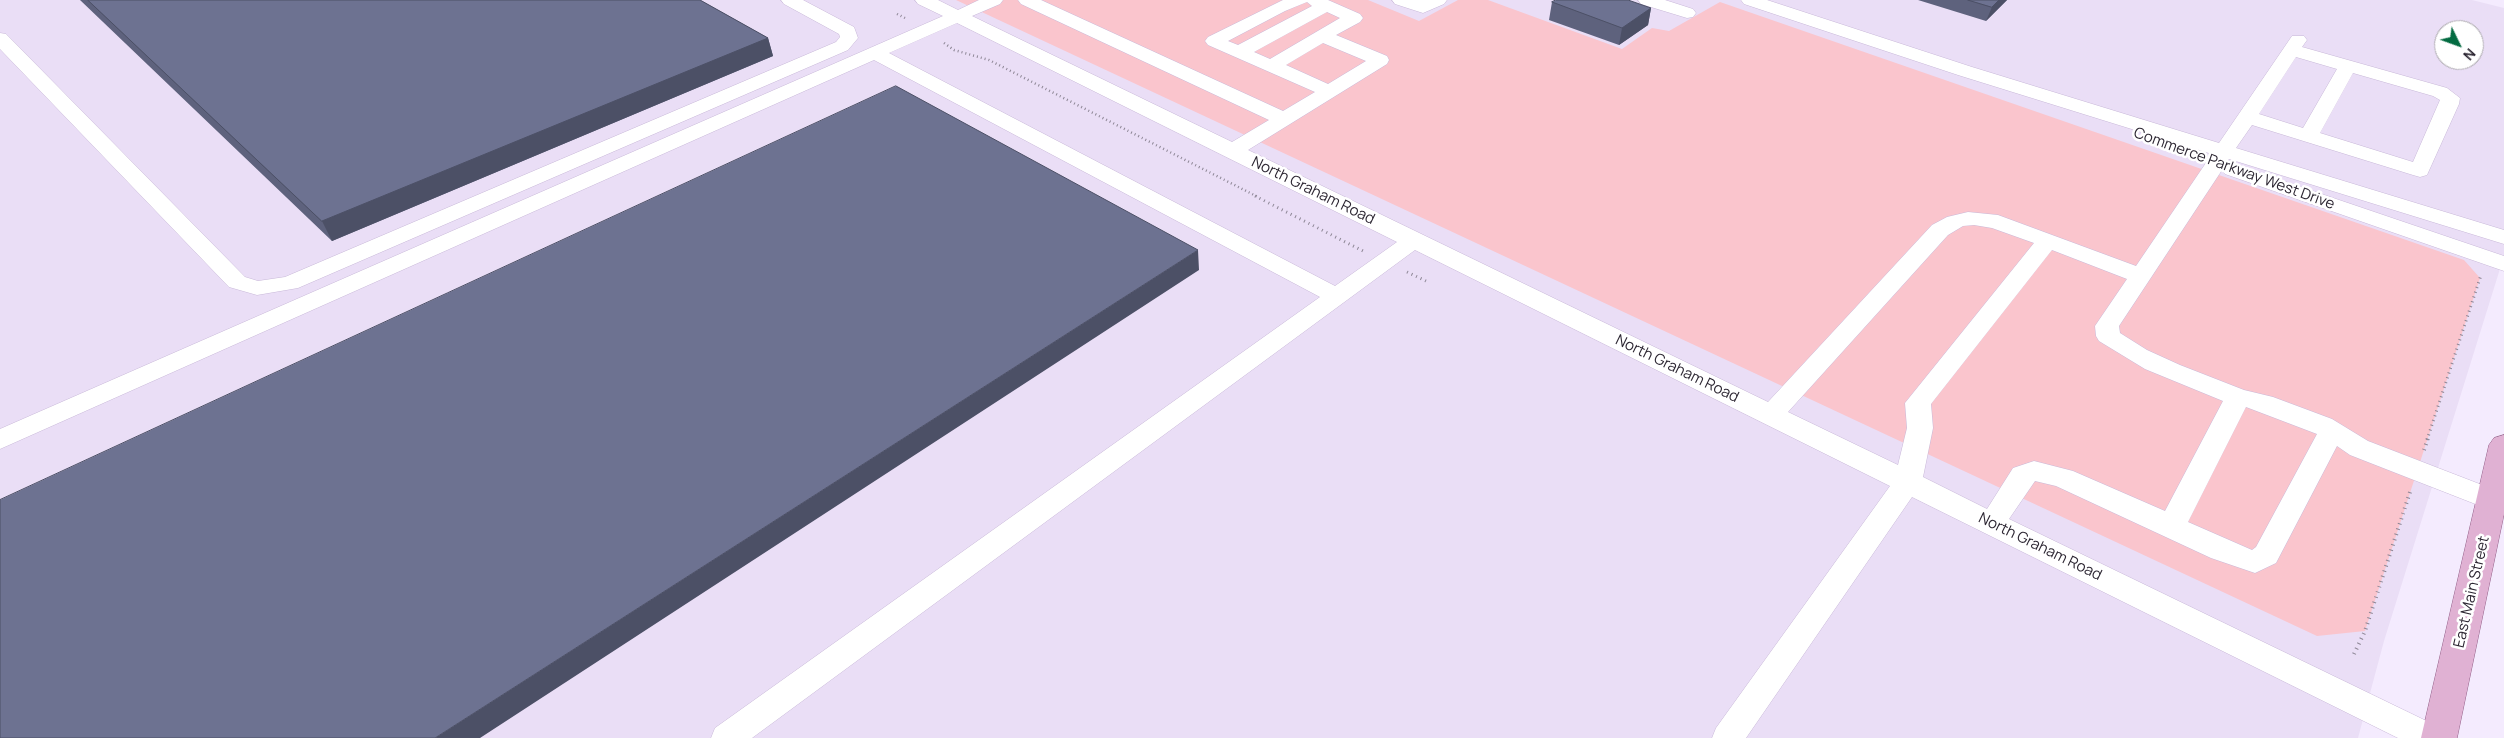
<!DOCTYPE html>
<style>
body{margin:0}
#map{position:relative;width:2504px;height:738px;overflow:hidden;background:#f4ebfe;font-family:Manrope,sans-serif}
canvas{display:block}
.north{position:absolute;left:2434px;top:20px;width:50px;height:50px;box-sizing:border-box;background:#fff;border:1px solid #aba8ad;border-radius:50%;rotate:132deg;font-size:14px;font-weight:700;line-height:20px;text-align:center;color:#2c2632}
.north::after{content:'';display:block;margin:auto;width:18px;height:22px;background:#036b41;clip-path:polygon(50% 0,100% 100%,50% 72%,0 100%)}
</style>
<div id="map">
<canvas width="2504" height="738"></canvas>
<div class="north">N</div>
</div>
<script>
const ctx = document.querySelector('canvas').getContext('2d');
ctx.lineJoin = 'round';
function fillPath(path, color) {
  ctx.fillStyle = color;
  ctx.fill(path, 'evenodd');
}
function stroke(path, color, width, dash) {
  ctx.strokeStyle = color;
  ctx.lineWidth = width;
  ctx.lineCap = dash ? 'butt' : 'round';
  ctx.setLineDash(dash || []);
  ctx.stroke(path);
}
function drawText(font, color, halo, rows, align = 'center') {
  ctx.font = font + ' Manrope,sans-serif';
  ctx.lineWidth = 5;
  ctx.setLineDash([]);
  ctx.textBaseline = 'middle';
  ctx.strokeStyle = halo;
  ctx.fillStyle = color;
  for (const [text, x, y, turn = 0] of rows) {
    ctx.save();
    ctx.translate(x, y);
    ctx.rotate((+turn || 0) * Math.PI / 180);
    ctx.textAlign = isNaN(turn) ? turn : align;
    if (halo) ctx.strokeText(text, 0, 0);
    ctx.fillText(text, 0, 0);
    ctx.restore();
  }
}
fillPath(new Path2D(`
 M0,0H2472L2504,8V256L2384,641L2358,738H0ZM2444,30H2474V60H2444Z`), '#eadef6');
fillPath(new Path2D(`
 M956,0H1368L1419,21L1458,0H1488L1622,49L1652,28L1669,31L1720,2L2464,260L2480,278L2365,631L2317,636Z`), '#fac5cd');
const minor = new Path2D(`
 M781,0H803L854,27L858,38L848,50L298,288L257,295L229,287L0,49V33L6,34L245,277L258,281L285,277L836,42L840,37L839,34L784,4Z
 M915,0H938L958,10L979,0H1003L1000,4L972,16L1232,142L1269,120L1021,4L1018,0H1041L1283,111L1315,92L1208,45L1205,41L1208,37L1283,0H1328L1360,14L1363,18L1360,22L1336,35L1387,56L1389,60L1387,64L1248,150L1768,402L1932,225L1947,217L1968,212L1998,215L2136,266L2212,154L1958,75L1744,4L1741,0H1767L1972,67L2219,143L2292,36H2304L2307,40L2302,47L2447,88L2460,98L2459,104L2427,175L2420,177L2413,175L2252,125L2236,148L2504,230V244L2229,159L2223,167L2232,164L2239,166L2504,256V271L2225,174L2222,170L2119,326L2120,333L2147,350L2180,365L2244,390L2273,397L2332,419L2368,441L2503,493V507L2493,510L2483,507L2350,455L2337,446L2276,563L2255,573L2211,558L2056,486L2035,481L2009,519L2441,728L2445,738H2398L1912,497L1746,738H1712L1716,728L1890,486L1415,250L752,738H711L715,728L1320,297L874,60L0,449V429L943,16L918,4ZM1307,2L1312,6L1238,45L1228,41L1285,11ZM1327,12L1340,18L1270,59L1254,52ZM957,23L1397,242L1335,286L889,53ZM1323,43L1366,61L1328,84L1286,65ZM2296,57L2337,69L2303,128L2259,114ZM2353,73L2433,96L2440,100L2413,162L2320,133ZM1974,225L1992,228L2034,243L1905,403L1907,428L1898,465L1788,412L1948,235L1963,226ZM2052,250L2127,279L2095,326L2096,336L2099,341L2145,369L2223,401L2165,511L2073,471L2034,461L2013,468L1987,509L1923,477L1933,428L1931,404ZM2246,407L2317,434L2256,547L2252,550L2188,522Z
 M1392,0H1447L1444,4L1423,13L1395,4Z
 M1638,0H1665L1693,9L1696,13L1693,17L1687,18L1641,4Z`);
const major = new Path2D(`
 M2504,435V514L2457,738H2421L2489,445L2494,438Z`);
stroke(minor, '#c9b9d9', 1);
stroke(major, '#935f88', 1);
stroke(new Path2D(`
 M897,14L905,18
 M944,43L954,50L989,60L1258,197`), '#8e8796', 2.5, [1, 3]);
stroke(new Path2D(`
 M1255,196L1363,251
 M1407,272L1426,281
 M2427,440L2481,275`), '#8e8796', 3, [1, 4]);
stroke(new Path2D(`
 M2424,450L2428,438
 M2354,654L2365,631L2410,492`), '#8e8796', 4, [1, 4.5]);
fillPath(minor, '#fff');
fillPath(major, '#e0b1d3');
fillPath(new Path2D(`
 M80,0H700L768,38L773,56L332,241Z
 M1918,0H2007L1986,21Z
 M1552,2L1651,8L1648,25L1619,45L1549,20Z`), '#5e627d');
fillPath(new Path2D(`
 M1999,0H2007L1986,21L1992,7Z
 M1651,8L1648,25L1619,45L1622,28Z
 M768,38L773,56L332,241L322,221Z
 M1198,250L1199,270L480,738H435Z`), '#4c5066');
const building = new Path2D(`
 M88,0H700L768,38L322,221Z
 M1556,0H1628L1651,8L1622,28L1552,2Z
 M1968,0H1999L1992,7Z
 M896,86L1198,250L435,738H0V500Z`);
fillPath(building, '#6d7291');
stroke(building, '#4c5066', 1);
drawText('15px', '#2c2632', '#fff', [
 ["Commerce Parkway West Drive",2234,169,20],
 ["North Graham Road",1313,191,26],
 ["North Graham Road",1677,369,26],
 ["North Graham Road",2040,547,26],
 ["East Main Street",2472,592,-77]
]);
</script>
